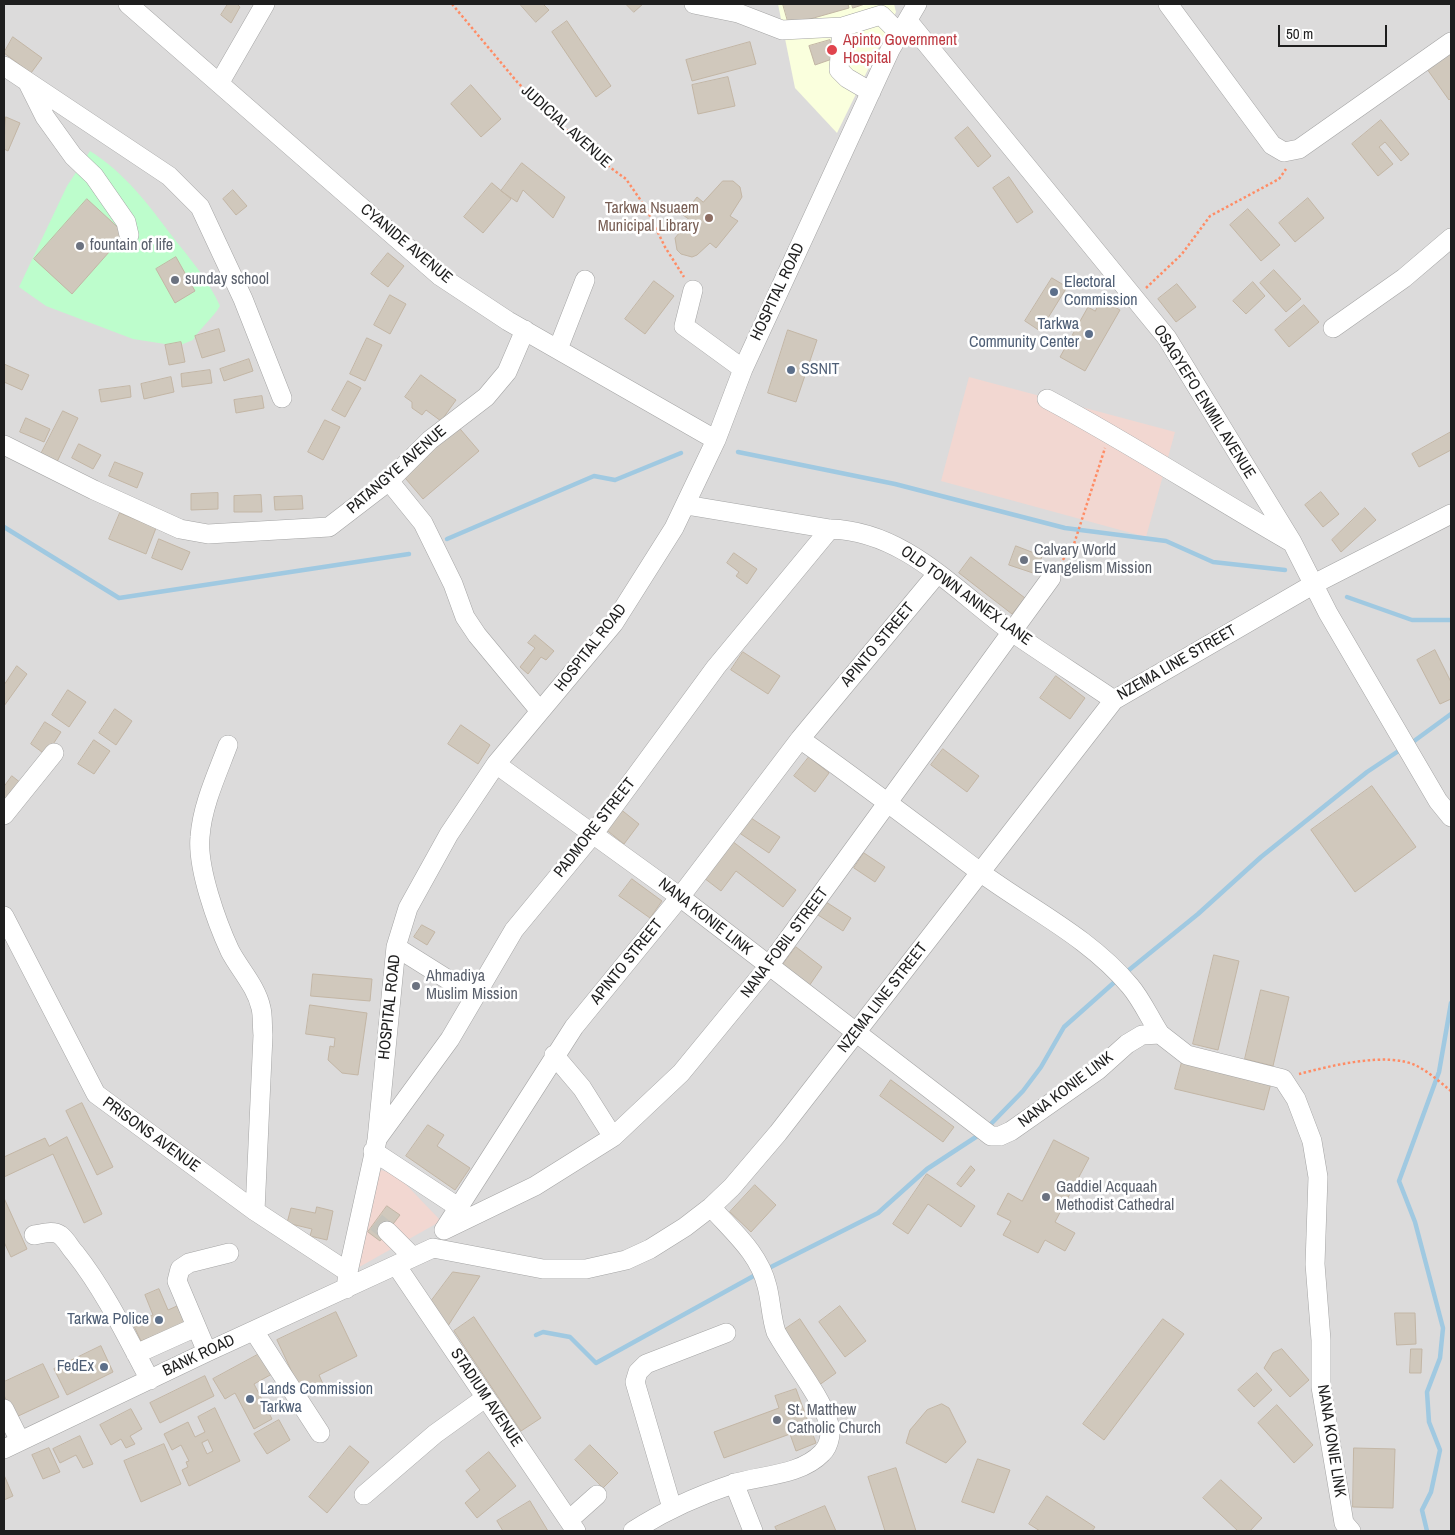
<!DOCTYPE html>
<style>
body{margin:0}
#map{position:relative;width:1455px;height:1535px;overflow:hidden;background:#f0eee3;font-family:"Archivo Narrow",sans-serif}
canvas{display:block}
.frame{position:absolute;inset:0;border:5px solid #1e1e1e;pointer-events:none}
.scale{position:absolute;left:1278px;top:25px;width:109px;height:22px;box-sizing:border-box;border:2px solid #1e1e1e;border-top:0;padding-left:6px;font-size:15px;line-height:18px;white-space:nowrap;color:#1e1e1e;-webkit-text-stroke:4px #fff;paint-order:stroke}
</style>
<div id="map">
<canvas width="1455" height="1535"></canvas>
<div class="frame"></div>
<div class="scale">50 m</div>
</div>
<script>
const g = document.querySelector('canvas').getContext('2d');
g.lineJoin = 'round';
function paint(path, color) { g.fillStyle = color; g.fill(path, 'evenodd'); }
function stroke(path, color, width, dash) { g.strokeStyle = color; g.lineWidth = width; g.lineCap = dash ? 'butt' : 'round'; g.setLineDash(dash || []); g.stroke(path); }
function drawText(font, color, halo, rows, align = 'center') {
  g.font = font + ' "Archivo Narrow",sans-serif'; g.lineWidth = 5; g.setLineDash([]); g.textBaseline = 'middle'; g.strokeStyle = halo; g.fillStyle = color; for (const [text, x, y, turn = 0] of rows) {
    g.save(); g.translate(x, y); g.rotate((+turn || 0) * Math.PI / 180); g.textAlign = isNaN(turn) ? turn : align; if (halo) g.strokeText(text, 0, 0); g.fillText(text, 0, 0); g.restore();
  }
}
paint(new Path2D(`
 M4,4H1451V1531H4Z`), '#dcdbdb');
paint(new Path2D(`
 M969,377L1175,432L1146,537L941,481Z
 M377,1169L396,1174L441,1221L354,1270Z`), '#f2d7d1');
paint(new Path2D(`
 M778,4H894L896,12L837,133L795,88Z`), '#faffdd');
paint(new Path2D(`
 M90,151C125,173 148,204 172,236C190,259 208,279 220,306C212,319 201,327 193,340L178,346L133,339L46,306L19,287L67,186Z`), '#bdfdcc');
stroke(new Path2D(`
 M738,452L895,484L1065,528L1166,541L1213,562L1285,570
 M4,527L119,598L409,554
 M447,539L594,476L615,480L681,453
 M1347,597L1412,620H1451
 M1410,744L1451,714
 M1124,974L1198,914L1261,857L1367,772L1403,748
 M987,1128L1023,1091L1041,1067L1064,1027L1118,979
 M765,1270L878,1213L927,1169L982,1133
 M536,1335L543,1332L570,1337L596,1363L759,1273
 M1427,1531L1422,1510L1431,1492L1440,1450L1429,1422L1427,1392L1440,1358L1443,1328L1415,1222L1399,1181L1439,1072L1451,1003`), '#a0c9e1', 4.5);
const building = new Path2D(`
 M228,4H237L240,7L231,23L221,15Z
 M520,4H543L549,10L536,22Z
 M626,4H643L634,12Z
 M783,4H848L849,8L789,25Z
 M852,4H865L853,8Z
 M567,21L611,86L596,97L552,32Z
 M13,37L42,58L31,73L4,53Z
 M830,40L835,58L815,65L809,46Z
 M750,42L756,64L692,81L686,60Z
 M1451,52V98L1449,100L1427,69Z
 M728,77L735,106L698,114L692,85Z
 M471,85L501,119L481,137L451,104Z
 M6,117L20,123L8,151L4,149Z
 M1381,120L1409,154L1401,161L1385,142L1379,147L1393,164L1378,176L1352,144Z
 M968,127L991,156L978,167L955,138Z
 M522,163L565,197L553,218L523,190L517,202L501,191Z
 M1009,177L1033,212L1017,223L993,188Z
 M723,181H733L740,187L742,197L730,216L738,221L716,248L710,243L697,255L692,257L681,254L677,250L675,238L690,220L683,215L697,197L703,202Z
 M492,183L511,199L483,233L464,217Z
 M233,190L247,206L236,215L223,199Z
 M1308,198L1324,218L1295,242L1279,223Z
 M87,199L125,234L72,294L34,259Z
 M1248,209L1280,245L1261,261L1230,225Z
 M388,253L404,266L388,287L371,274Z
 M176,257L195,291L175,303L156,269Z
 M1274,270L1301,299L1286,312L1260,283Z
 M1052,278L1067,287L1040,331L1025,321Z
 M654,281L674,296L645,334L625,319Z
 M1253,282L1265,296L1246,314L1233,301Z
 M1177,284L1196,307L1176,322L1158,299Z
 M390,295L406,304L390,334L374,325Z
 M1101,299L1120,310L1085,371L1060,357L1088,307L1095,311Z
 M1304,305L1319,322L1289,347L1275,330Z
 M219,329L225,351L202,358L195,336Z
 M788,330L817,340L796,402L768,393Z
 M367,338L382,345L365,381L350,374Z
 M181,342L185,362L169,365L165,345Z
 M249,359L253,371L224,381L220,369Z
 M4,364L29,375L22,390L4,382Z
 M210,370L212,383L182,387L181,374Z
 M421,375L456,400L441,421L426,410L422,415L412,408V402L405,397Z
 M171,377L174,392L144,399L141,384Z
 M348,381L361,388L345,417L332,410Z
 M130,386L131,397L101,402L99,390Z
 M262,396L264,408L236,413L234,400Z
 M63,411L78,418L56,464L40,456Z
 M26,418L50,429L44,442L20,432Z
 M325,420L340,427L323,460L308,452Z
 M455,423L479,451L423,499L400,472Z
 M1451,432V450L1419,467L1412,454Z
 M79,444L101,455L93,469L72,458Z
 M115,462L143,473L137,488L109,476Z
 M1321,492L1339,514L1323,527L1305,505Z
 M218,493V509L191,510V494Z
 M261,495L262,512H234V496Z
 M302,496L303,509L275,510L274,497Z
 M1365,508L1376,520L1341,552L1332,540Z
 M120,513L156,528L146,554L109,539Z
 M159,539L190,552L182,570L152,558Z
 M1016,546L1042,556L1036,574L1009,565Z
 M734,553L757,569L747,584L736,576L739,572L727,563Z
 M971,557L1025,598L1012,614L959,573Z
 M535,635L554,651L546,660L541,657L528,674L520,667L535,648L528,643Z
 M1435,650L1451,682V699L1440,704L1417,660Z
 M743,652L780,676L768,694L731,670Z
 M17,666L27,674L4,706V681L5,683Z
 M1056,676L1085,698L1070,719L1040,698Z
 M68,690L86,702L69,727L52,715Z
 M115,709L132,721L116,745L99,733Z
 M45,722L61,732L46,755L31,744Z
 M461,725L490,745L478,764L448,744Z
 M94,740L110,751L94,774L78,764Z
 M943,749L979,776L967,792L931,765Z
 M809,757L829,773L815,792L794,776Z
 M12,776L26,787L4,805V787Z
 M1372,786L1416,847L1355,892L1311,830Z
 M619,808L639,824L624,844L604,828Z
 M748,816L780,837L769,853L738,832Z
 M732,841L796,890L783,907L736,871L721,891L704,878Z
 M864,853L885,867L875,882L854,868Z
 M632,879L662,901L650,918L619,896Z
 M826,902L851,918L843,931L818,915Z
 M422,925L435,932L427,945L414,937Z
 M796,947L822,967L809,986L782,966Z
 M1214,955L1239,961L1218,1050L1193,1044Z
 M313,974L372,979L370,1001L311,996Z
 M1261,990L1289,997L1273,1066L1245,1059Z
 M310,1005L367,1013L358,1075L342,1073L328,1060L330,1046L334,1047L335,1038L306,1034Z
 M1182,1062L1271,1083L1264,1110L1175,1089Z
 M891,1080L954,1127L943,1142L880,1096Z
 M82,1103L113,1167L97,1175L66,1111Z
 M428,1125L444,1135L437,1146L470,1168L455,1190L406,1156Z
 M67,1137L102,1214L84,1223L53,1154L4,1177V1157L45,1138L49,1146Z
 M1054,1140L1089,1158L1055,1222L1075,1233L1065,1251L1045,1240L1038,1253L1003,1235L1011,1221L997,1214L1008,1193L1022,1201Z
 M971,1166L975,1170L961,1187L957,1184Z
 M927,1174L975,1206L961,1227L928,1204L908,1234L893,1224Z
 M755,1185L776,1205L751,1232L730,1212Z
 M4,1198L27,1249L11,1257L4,1242Z
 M387,1206L400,1215L380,1241L368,1232Z
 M317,1207L333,1211L327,1240L310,1236L312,1229L287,1223L291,1208L315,1213Z
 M453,1272L480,1276L446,1329L429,1304Z
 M159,1289L168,1310L177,1306L185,1323L141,1341L133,1324L153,1315L145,1295Z
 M840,1306L866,1341L845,1357L819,1322Z
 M336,1312L357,1356L319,1375L323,1384L309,1390L305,1382L298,1385L277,1340Z
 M1395,1313H1415L1416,1344L1397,1345Z
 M474,1317L541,1418L521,1431L454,1331Z
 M800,1319L836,1373L815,1388L778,1334Z
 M1163,1319L1184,1334L1104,1440L1083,1424Z
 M101,1346L113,1372L67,1395L54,1369Z
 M1282,1349L1309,1380L1290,1397L1264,1368L1273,1353Z
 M1411,1349H1422L1421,1373H1410Z
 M261,1353L272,1374L254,1384L272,1419L254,1429L235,1393L225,1399L213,1379Z
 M43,1364L59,1397L14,1418L4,1395V1382Z
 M1257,1373L1272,1390L1254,1407L1238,1390Z
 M205,1376L214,1396L160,1423L150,1403Z
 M796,1389L816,1443L796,1451L790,1434L724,1458L714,1432L779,1408L775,1396Z
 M942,1404L949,1408L966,1442L946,1463L906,1443L910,1430L927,1410Z
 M1277,1405L1313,1445L1294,1463L1258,1423Z
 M215,1408L240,1461L189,1486L182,1470L188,1467L186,1462L189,1461L181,1445L172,1450L164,1434L188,1422L195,1437L205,1432L198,1417ZM208,1440L213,1451L207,1454L202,1443Z
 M131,1409L142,1429L130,1436L135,1444L126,1448L121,1439L111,1445L100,1425Z
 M279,1420L290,1440L267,1454L254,1434Z
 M80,1436L93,1464L83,1468L76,1455L60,1463L53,1449Z
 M164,1444L181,1484L141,1502L124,1461Z
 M590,1445L618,1473L603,1488L575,1460Z
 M350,1446L369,1462L327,1513L309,1497Z
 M49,1448L60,1472L43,1479L32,1455Z
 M1354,1448L1395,1449L1393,1508L1353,1507Z
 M489,1452L516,1486L477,1518L465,1503L480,1490L466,1471Z
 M978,1459L1010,1470L994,1513L962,1502Z
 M896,1468L916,1531H885L868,1477Z
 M4,1475L13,1496L4,1500Z
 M1221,1480L1262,1518L1250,1531H1238L1203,1498Z
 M1047,1496L1095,1527L1092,1531H1040L1029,1524Z
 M530,1501L548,1531H503L497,1521Z
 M825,1506L836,1531H777L775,1527Z`);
paint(building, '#d0c8bc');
stroke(building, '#c3b6a5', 1);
stroke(new Path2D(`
 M376,1222L387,1231`), '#c6c4bc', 19, [19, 9]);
const minor = new Path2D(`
 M128,4L440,276L508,321L716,440
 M694,4L738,13L782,30L842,27L881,15L899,33
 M1168,4L1272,145L1284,152L1299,149L1451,42
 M908,21L1167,338L1292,542L1328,613L1438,801L1451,817
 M842,27L839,70L847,78L871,92
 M4,66L169,176L200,207L243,299L282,398
 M220,82L265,4
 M28,83L45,117L73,156L94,176L126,222L129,235
 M693,290L684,326L743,369
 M1333,328L1404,278L1451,238
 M558,349L585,280
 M1047,399C1130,443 1209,495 1291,542
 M4,445L94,490L180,529L208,534L329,527L389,481L430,440L486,397L507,372L525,330
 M389,481L423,523L453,584L465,617L477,635L540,711
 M686,505L830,529C905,531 955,591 1012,632C1045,655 1080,677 1114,700
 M800,739C861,782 920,827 980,872C1030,909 1089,937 1130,986C1142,1000 1150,1019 1160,1034
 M228,745C217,774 202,806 200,837C197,868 217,923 230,951C240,970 256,986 261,1008C263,1016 262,1026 263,1035L255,1211
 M496,764L680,897L991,1136H1000L1011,1131L1098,1070L1127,1044L1142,1035L1160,1034L1187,1055L1283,1079L1296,1099L1312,1141L1318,1177L1315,1264L1321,1340V1387L1344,1523L1351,1531
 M4,815L54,753
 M4,916L96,1094L255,1211L348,1272
 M396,947L474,996
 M554,1055L582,1088L613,1137
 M377,1139L450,1039L514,930L594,833L716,667L830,529
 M373,1151L458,1207
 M444,1230L535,1186L613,1137L681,1073L768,967L1051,578
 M444,1230L574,1027L680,897L800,739L937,574
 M387,1231L413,1257
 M34,1235C42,1234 53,1230 60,1235C66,1239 70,1248 75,1253C105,1291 127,1337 150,1380
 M396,1265L576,1531
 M346,1289L348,1272L377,1140L396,947L408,908L449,834L496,764L614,623L674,528L716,440L743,369L890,50L917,4
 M254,1331L320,1433
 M207,1352L177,1281L180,1269L189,1263L229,1253
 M136,1354L196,1327
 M4,1409L20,1441
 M4,1449L207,1352L433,1248L543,1269H586L626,1260L650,1249L685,1227L711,1207L732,1187L778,1133L1114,700L1314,584L1451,514
 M734,1483L753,1531
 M364,1495L435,1434L485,1398
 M672,1508L635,1382L638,1372L646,1364L726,1333
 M569,1520L597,1495
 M633,1531C664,1511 697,1496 733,1484C760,1475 800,1476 822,1453C830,1445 832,1431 828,1421C820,1395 790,1358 776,1332C771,1317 771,1301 767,1286C759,1253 733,1232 711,1207`);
stroke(minor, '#a5a5a5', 20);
stroke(new Path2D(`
 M452,4L518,83L589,152L626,179L646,208L665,247L684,277
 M1146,288L1182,254L1210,216L1279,179L1286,169
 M1060,564L1074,544L1105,448
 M1299,1074C1330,1066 1388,1051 1417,1066C1429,1072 1441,1083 1451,1091`), '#ff8c65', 2.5, [2.5, 2.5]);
stroke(minor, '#fff', 19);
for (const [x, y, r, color] of [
 [832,50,6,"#e0444e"],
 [709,218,5,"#8d6e63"],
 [80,246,5,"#6b7280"],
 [175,280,5,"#6b7280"],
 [1054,292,5,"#5c6f8a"],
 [1089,334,5,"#5c6f8a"],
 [791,370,5,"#5c6f8a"],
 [1024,560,5,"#6b7280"],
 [416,986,5,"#6b7280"],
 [1046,1197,5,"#6b7280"],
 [159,1320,5,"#5c6f8a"],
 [104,1367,5,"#5c6f8a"],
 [250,1399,5,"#5c6f8a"],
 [777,1420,5,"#6b7280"]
]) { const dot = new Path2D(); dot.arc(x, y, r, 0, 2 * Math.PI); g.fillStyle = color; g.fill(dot); stroke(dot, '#fff', 2); }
drawText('16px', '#be3a42', '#fff', [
 ["Apinto Government",843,41],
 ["Hospital",843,59]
], 'left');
drawText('16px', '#1e1e1e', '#fff', [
 ["JUDICIAL AVENUE",566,127,42],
 ["CYANIDE AVENUE",406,244,40],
 ["HOSPITAL ROAD",778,292,-65],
 ["OSAGYEFO ENIMIL AVENUE",1204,402,58],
 ["PATANGYE AVENUE",397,470,-41],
 ["OLD TOWN ANNEX LANE",966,596,36],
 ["APINTO STREET",878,645,-50],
 ["HOSPITAL ROAD",591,648,-52],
 ["NZEMA LINE STREET",1177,663,-30],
 ["PADMORE STREET",595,828,-52],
 ["NANA KONIE LINK",705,917,38],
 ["NANA FOBIL STREET",785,943,-53],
 ["APINTO STREET",627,962,-51],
 ["NZEMA LINE STREET",883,998,-52],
 ["HOSPITAL ROAD",390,1007,-84],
 ["NANA KONIE LINK",1066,1090,-37],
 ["PRISONS AVENUE",151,1135,36],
 ["BANK ROAD",199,1356,-25],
 ["STADIUM AVENUE",486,1398,56],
 ["NANA KONIE LINK",1331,1441,81]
]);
drawText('16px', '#785e54', '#fff', [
 ["Tarkwa Nsuaem",699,209],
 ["Municipal Library",699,227]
], 'right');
drawText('16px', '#5b616d', '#fff', [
 ["fountain of life",90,246],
 ["sunday school",185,280],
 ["Calvary World",1034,551],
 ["Evangelism Mission",1034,569],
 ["Ahmadiya",426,977],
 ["Muslim Mission",426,995],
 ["Gaddiel Acquaah",1056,1188],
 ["Methodist Cathedral",1056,1206],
 ["St. Matthew",787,1411],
 ["Catholic Church",787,1429]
], 'left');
drawText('16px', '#4e5e75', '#fff', [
 ["Electoral",1064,283],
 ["Commission",1064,301],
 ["Tarkwa",1079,325,"right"],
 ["Community Center",1079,343,"right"],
 ["SSNIT",801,370],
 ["Tarkwa Police",149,1320,"right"],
 ["FedEx",94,1367,"right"],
 ["Lands Commission",260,1390],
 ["Tarkwa",260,1408]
], 'left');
</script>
